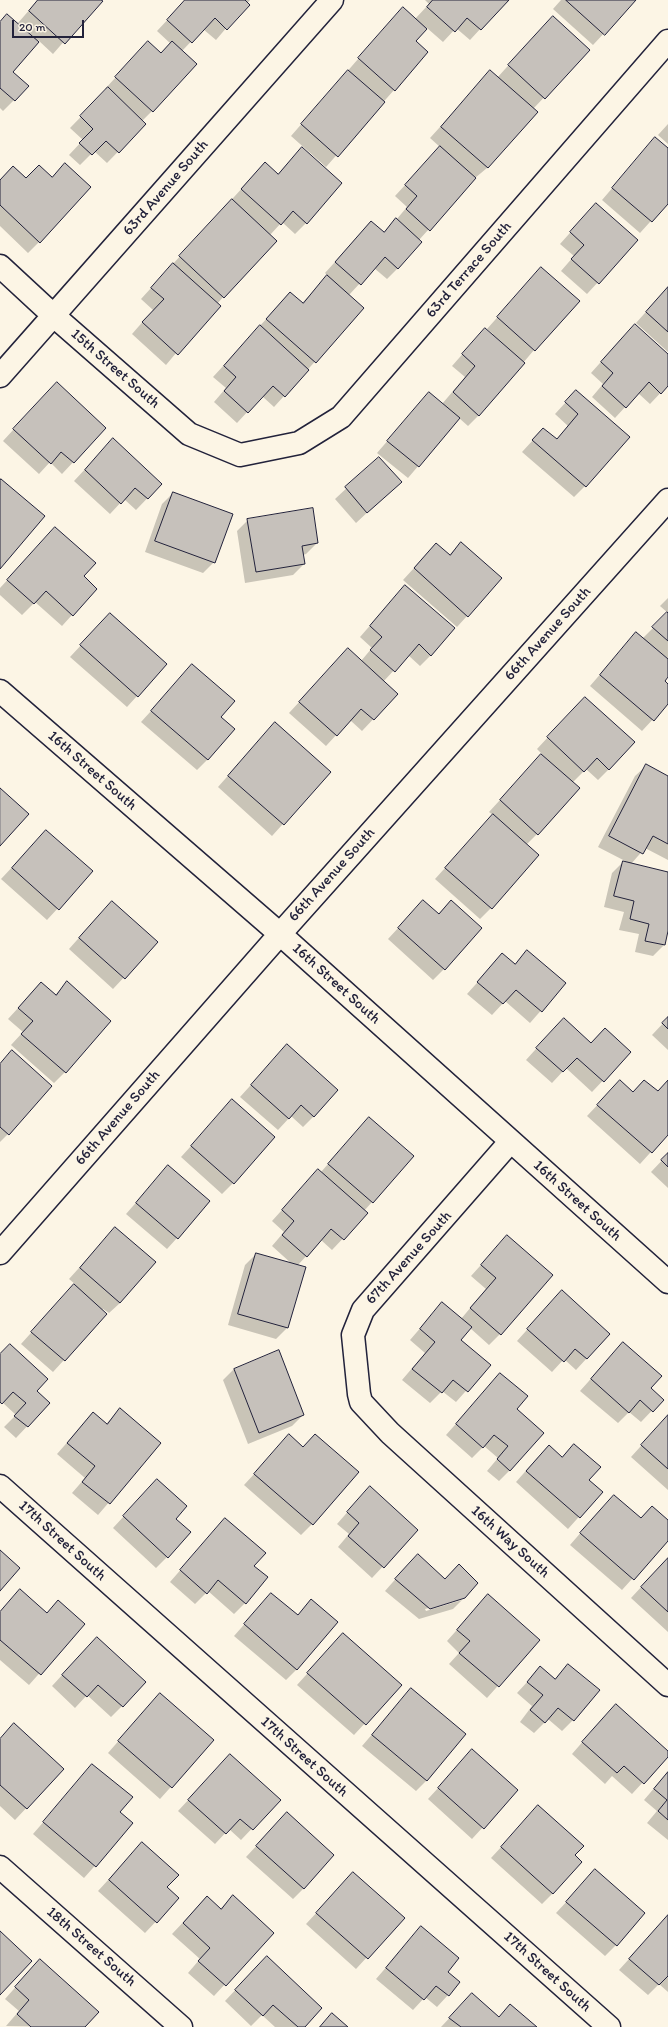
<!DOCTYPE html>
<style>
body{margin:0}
#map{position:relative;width:668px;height:2027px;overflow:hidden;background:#fcf5e5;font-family:Itim,sans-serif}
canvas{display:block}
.scale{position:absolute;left:12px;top:20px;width:72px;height:18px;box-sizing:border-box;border:2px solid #22223b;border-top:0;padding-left:5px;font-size:12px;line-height:14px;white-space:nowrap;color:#22223b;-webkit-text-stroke:3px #fcf5e5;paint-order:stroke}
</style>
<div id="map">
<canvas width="668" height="2027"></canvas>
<div class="scale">20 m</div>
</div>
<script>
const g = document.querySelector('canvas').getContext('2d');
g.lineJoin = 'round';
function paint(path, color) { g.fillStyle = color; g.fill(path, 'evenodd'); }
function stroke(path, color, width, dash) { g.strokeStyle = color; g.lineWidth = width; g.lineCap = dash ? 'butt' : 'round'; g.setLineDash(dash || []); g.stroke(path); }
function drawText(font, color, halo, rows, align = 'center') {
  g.font = font + ' Itim,sans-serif'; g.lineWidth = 3; g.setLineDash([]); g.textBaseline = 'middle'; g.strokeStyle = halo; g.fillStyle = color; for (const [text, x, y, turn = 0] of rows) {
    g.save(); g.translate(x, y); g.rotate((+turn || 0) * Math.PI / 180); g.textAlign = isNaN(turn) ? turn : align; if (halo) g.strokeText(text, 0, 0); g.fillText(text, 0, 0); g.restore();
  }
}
paint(new Path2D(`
 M38,0H100L53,54L38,40L11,72L14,100L3,111L0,108V22L28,34L29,32L18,23Z
 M186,0H250L216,40L203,29L182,51L152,111L142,121L145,124L107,163L94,151L80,165L69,155L83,140L70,128L107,90L105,89L137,54H160L171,44L157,31Z
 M425,0H507L470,40L456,28L443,42L427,28L415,42L394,90L326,167L291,136L392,20L415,19L429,4Z
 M561,0H635L593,45L553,9Z
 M542,28L589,50L533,109L536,112L487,168L475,178L419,240L398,268L387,279L374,268L349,295L363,308L284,396L274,407L262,396L237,423L214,402L226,388L213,377L280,304L302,303L328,276L325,273L371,222L383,233L396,220L407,207L395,196L440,147L430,138L490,72L497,78Z
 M668,124V144L658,135Z
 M645,150H668V202L640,233L602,200Z
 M265,163L306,223L295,234L282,222L270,235L223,297L166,365L132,334L153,310L141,299Z
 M52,178L39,242L28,253L0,226V181Z
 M586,215L637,240L587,294L561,271L574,256L560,244Z
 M541,268L534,350L479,415L468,426L459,418L408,478L377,453L429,393L442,404L465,377L452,366L474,341L492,336L493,334L487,329Z
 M668,287V352L636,323Z
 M624,336L668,355V385L650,404L638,393L615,418L592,397L603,384L591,373Z
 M576,391L585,486L574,497L522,452L533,440H556L568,426L555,414Z
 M46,394L105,428L62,474L50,462L39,474L3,441Z
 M102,451L161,484L136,510L124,499L110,514L74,481Z
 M379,458L400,482L356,523L335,499Z
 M173,493L214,562L203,573L145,552L162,504Z
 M248,520L317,543L306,554L303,555L304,564L293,575L245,583L237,531Z
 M45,539L82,577L72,615L62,626L35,602L22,615L0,595V588Z
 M461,543L467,616L457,627L403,580L436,544L449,555Z
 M395,597L431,655L420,666L408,655L383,682L397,694L362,731L350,720L326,746L289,713L337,661H361L372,648L360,637Z
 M668,598V675L663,681L668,685V703L642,731L590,686L636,633L642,639L668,613L660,606Z
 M110,614L137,696L127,707L70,657Z
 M192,666L220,717L208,759L197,770L141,722Z
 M574,709L609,769L598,780L586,769L572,783L537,834L526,845L491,908L480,919L435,879L493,815L489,812L542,754L537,749Z
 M264,735L330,772L272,836L218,787Z
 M646,766L668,777V860L645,848L631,864L668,873V927L664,945L653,956L635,952L639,934L619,930L624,912L604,907L612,873L623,862L629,863L598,847L635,776Z
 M46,831L92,871L47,920L1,879Z
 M423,901L438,914L451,901L444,969L433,980L388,939Z
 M101,913L157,942L113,989L69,949Z
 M527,951L565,983L530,1023L505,1001L492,1015L467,994L502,955L514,965Z
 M41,983L55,995L67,983L65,1072L54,1083L11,1045L23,1032L8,1019Z
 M668,1018V1050L652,1035Z
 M605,1029L630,1052L592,1092L566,1068L552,1083L526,1060L553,1030L590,1044Z
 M287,1045L314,1116L303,1127L291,1116L278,1130L240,1097Z
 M12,1052L8,1134L0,1142V1064Z
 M620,1081L632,1093L657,1092L668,1081V1133L640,1164L587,1116Z
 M222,1112L233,1183L222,1194L181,1157Z
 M359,1129L372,1202L364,1211L367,1213L332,1250L321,1240L297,1266L287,1328L276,1339L228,1325L245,1265L256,1254L292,1264L272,1246L284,1232L272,1221L318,1170L321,1172Z
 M668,1154V1188L651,1172Z
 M168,1166L177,1238L167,1249L126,1214Z
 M115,1228L120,1303L109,1313L103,1309L102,1310L106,1314L53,1372L21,1344L75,1284L69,1279Z
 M507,1236L500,1334L489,1345L470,1328L459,1340L489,1365L456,1402L442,1391L430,1403L402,1380L425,1353L410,1340L442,1303L461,1319L486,1289L471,1276Z
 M551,1303L609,1334L576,1370L564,1359L552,1372L517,1341Z
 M278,1352L303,1415L292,1426L248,1444L223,1380L234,1369Z
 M613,1354L662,1400L641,1422L629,1412L618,1423L580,1391Z
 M0,1355L49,1403L16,1438L4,1427L16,1415L2,1402L0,1404Z
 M500,1374L515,1409L510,1470L499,1481L487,1471L498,1458L484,1446L472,1458L446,1435Z
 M120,1409L160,1443L98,1515L72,1493L85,1478L57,1454L93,1413L106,1424Z
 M668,1416V1490L631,1457Z
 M289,1436L312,1524L301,1535L244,1485Z
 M538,1457L601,1492L568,1529L516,1482Z
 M147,1491L174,1519L167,1557L156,1568L113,1528Z
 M359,1499L417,1530L372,1578L338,1547L349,1534L337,1524Z
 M603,1507L640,1519L668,1521V1539L622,1590L570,1545Z
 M225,1519L253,1566L245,1603L234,1614L208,1591L195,1604L170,1582Z
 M668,1558V1632L631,1598Z
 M407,1566L465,1597L425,1609L426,1611L462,1600L453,1609L419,1619L385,1591Z
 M20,1591L46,1614L58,1602L83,1624L29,1685L0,1660V1612Z
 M271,1594L297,1616L311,1601L297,1669L286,1680L234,1636Z
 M488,1595L539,1640L487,1698L449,1664L459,1653L447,1641Z
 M343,1634L400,1685L354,1735L297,1685Z
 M86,1649L122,1706L111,1717L87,1695L75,1708L52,1686Z
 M568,1665L573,1720L562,1731L548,1719L534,1733L520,1722L532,1706L517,1693L540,1668L554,1680Z
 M411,1689L427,1780L416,1791L362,1746Z
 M150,1705L213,1740L160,1799L108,1753Z
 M605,1716L668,1752V1755L632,1794L612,1776L605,1784L572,1754Z
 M0,1740L63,1769L15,1820L0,1806Z
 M472,1751L516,1791L472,1839L428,1799Z
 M230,1755L279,1800L241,1840L229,1829L215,1844L178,1811Z
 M93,1765L119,1812L132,1824L84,1878L33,1834Z
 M668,1772V1840L647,1823L657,1811L644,1800Z
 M287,1813L304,1888L293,1899L246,1857Z
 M528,1818L574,1855L553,1893L542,1904L491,1858Z
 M132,1854L178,1898L145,1933L98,1891Z
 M595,1871L616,1945L605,1956L556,1913Z
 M343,1884L403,1918L356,1969L306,1924Z
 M207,1897L220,1909L233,1897L272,1933L214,1996L188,1973L200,1959L172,1934Z
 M668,1916V1992L659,1984L648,1995L619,1970Z
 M421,1927L446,1972L459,1983L437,2007L425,1997L413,2010L376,1979Z
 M256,1968L304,2027H275L262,2015L251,2026L225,2001Z
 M29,1972L84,2027L6,2026L19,2011L5,1999Z
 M472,1994L499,2017L535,2027H441Z`), '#0003');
const building = new Path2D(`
 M38,0H101L103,1L65,44L29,11Z
 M185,0H245L250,5L227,30L215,18L192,43L167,20Z
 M433,0H509L481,30L467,18L455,32L427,7Z
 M566,0H636L605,35Z
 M403,7L427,29L416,41L428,52L395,91L358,58Z
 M7,14L39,42L13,72L29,86L15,101L0,88V22Z
 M553,16L590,50L545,99L508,65Z
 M148,41L161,53L172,41L197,64L153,112L115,77Z
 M348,70L385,102L338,157L301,124Z
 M490,70L538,112L488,168L441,127Z
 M108,87L146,124L119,153L106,141L92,155L79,143L93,129L80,116Z
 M655,137L668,148V204L652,222L612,188Z
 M440,146L476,178L430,231L406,209L417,196L405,185Z
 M302,147L342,183L307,224L293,211L281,225L241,189L265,162L278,174Z
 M65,163L91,187L40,243L0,205V180L13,166L26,178L39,165L52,177Z
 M232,199L277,241L224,298L179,256Z
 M596,203L638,240L599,284L571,259L584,245L570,232Z
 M396,218L422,242L398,269L385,257L361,285L335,262L371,221L384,232Z
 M173,263L221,306L178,355L142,322L164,299L151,288Z
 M541,267L580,301L535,351L497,317Z
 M327,275L364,308L316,363L266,319L290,292L303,303Z
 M668,287V332L646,312Z
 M635,324L668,354V386L661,394L649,382L626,408L602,386L613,373L601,362Z
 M260,325L309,370L285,397L273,386L248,413L224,391L236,377L224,366Z
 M485,328L525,363L479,416L453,392L475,366L462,354Z
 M57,382L106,428L74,463L61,452L51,464L13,429Z
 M576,390L630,437L586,487L532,440L543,428L557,439L578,414L565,402Z
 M429,392L460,418L419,467L387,441Z
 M113,438L162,484L148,499L135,488L121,504L85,470Z
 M379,457L402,482L367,513L345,487Z
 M1,479L45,516L0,569V481Z
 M173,492L233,514L215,563L155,541Z
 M313,508L318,543L302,546L305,564L256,572L247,519Z
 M55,527L96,563L84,576L97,589L73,616L46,591L34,604L7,580Z
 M461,542L502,578L468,617L414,568L436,543L450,555Z
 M405,585L455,628L431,656L419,644L395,672L370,650L382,637L370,626Z
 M667,612L668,613V641L652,627Z
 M110,613L167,664L138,697L80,645Z
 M636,632L668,659V677L665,681L668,684V704L654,721L600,675Z
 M348,648L398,694L374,720L361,709L337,736L299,702Z
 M192,664L235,701L221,717L235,729L208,760L151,711Z
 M585,697L635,742L609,770L597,758L584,772L547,737Z
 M275,722L331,772L284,825L228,776Z
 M541,754L580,788L538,835L500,800Z
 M646,764L668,776V844L653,836L643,854L609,836Z
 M0,788L29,814L0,846Z
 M493,814L539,855L492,909L445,868Z
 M46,830L93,871L59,910L12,868Z
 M623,861L668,872V931L665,945L645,941L649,924L630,919L634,901L614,896Z
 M423,900L439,914L451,900L482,928L445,970L398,928Z
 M112,901L158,942L125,979L79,938Z
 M527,950L566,983L542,1012L516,990L503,1004L477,982L502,953L515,964Z
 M67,981L111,1021L66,1073L21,1034L33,1021L18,1008L41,982L56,995Z
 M668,1017V1029L662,1023Z
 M564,1018L591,1043L605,1028L631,1052L604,1082L577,1058L563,1072L536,1048Z
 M287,1044L338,1090L314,1117L301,1105L289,1119L251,1085Z
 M12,1050L52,1086L9,1135L0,1127V1064Z
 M620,1080L633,1092L644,1080L658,1091L668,1080V1135L652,1153L597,1105Z
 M232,1099L275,1137L234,1184L191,1146Z
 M369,1117L414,1156L373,1203L328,1164Z
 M668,1153V1167L661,1160Z
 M168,1165L210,1201L178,1239L136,1203Z
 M318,1169L368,1213L344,1240L331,1229L307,1257L282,1235L294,1221L282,1210Z
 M115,1227L156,1262L120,1303L80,1268Z
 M507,1235L553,1275L501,1335L470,1308L496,1278L481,1265Z
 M256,1253L306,1267L288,1328L238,1314Z
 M74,1284L107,1314L65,1361L31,1332Z
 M562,1290L610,1334L587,1359L575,1349L564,1362L527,1329Z
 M442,1302L472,1327L461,1340L491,1365L468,1392L453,1380L442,1393L412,1369L435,1342L420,1329Z
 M623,1342L662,1376L651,1388L664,1400L653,1412L640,1400L629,1413L591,1379Z
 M10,1344L48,1379L37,1391L50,1403L28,1427L14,1416L26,1403L13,1392L2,1404L0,1402V1354Z
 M279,1350L304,1415L259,1433L234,1369Z
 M500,1373L528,1396L517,1409L544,1433L510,1471L497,1459L508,1446L494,1435L483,1448L456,1424Z
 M120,1408L161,1443L110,1504L82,1482L95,1466L67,1443L93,1412L107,1424Z
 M668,1415V1469L641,1445Z
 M289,1434L303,1447L315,1434L359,1472L313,1525L254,1474Z
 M574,1444L601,1467L589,1480L603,1492L580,1518L526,1471L549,1445L562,1457Z
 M157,1479L187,1506L176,1519L191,1532L168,1558L123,1516Z
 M370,1486L418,1530L384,1568L348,1536L359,1523L347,1512Z
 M614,1495L641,1518L652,1506L668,1520V1541L634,1580L580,1533Z
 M225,1518L266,1553L254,1566L268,1577L246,1604L218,1580L207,1594L180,1570Z
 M0,1550L20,1568L0,1591Z
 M418,1554L445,1579L459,1564L478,1583L465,1598L430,1609L395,1579Z
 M668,1558V1612L641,1587Z
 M20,1589L47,1613L58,1600L85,1624L41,1675L0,1640V1612Z
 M271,1593L298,1615L311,1599L338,1622L297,1670L244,1624Z
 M488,1594L540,1640L499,1687L459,1653L470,1641L457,1630Z
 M343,1633L402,1685L366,1725L307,1673Z
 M97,1637L146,1682L123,1707L98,1685L87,1697L62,1675Z
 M568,1664L600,1690L574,1721L558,1708L545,1723L530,1710L543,1695L527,1682L540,1666L555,1679Z
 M411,1688L466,1734L427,1781L372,1735Z
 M160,1693L214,1740L172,1788L118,1741Z
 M616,1704L668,1751V1757L644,1784L624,1766L617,1773L582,1742Z
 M14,1723L64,1769L27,1809L0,1785V1739Z
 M472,1749L518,1790L484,1829L438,1788Z
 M230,1754L281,1800L253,1830L240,1819L226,1834L188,1800Z
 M92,1764L133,1797L120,1812L133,1823L96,1867L43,1822Z
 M668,1772V1820L658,1811L667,1800L654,1789Z
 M538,1805L584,1846L575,1855L582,1862L553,1894L501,1847Z
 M287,1812L334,1855L304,1889L256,1846Z
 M142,1842L179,1875L167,1887L179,1898L157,1923L109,1880Z
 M595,1869L645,1913L617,1946L566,1902Z
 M353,1872L405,1918L368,1959L316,1913Z
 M233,1895L274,1933L226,1986L198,1961L210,1948L183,1923L207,1896L221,1909Z
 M668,1915V1976L659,1985L629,1959Z
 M421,1926L459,1958L448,1972L460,1982L449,1996L436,1986L424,2000L386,1968Z
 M0,1931L32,1961L0,1995Z
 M267,1956L322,2008L305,2027H298L273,2005L263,2016L235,1990Z
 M40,1959L99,2012L85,2027H31L17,2014L29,2000L15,1987Z
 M472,1993L499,2017L510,2004L537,2027H461L449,2018Z
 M332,2013L348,2027H320Z`);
paint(building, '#c6c1bb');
stroke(building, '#22223b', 1);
const minor = new Path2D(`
 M0,266L54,316L189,434L240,455L299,443L341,417L668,41
 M0,376L332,0
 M0,691L280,934L668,1282
 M510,1142L363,1310L353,1335L359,1394L361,1402L390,1433L668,1685
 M0,1253L280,934L668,500
 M0,1486L609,2027
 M0,1867L181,2027`);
stroke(minor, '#22223b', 25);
stroke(minor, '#fcf5e5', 22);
drawText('15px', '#22223b', '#fcf5e5', [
 ["63rd Avenue South",166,188,-49],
 ["63rd Terrace South",469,270,-49],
 ["15th Street South",115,369,41],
 ["66th Avenue South",548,634,-48],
 ["16th Street South",92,771,41],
 ["66th Avenue South",332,875,-48],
 ["16th Street South",336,984,42],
 ["66th Avenue South",118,1118,-49],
 ["16th Street South",577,1201,42],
 ["67th Avenue South",409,1258,-48],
 ["17th Street South",62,1541,42],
 ["16th Way South",510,1542,42],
 ["17th Street South",304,1757,42],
 ["18th Street South",91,1947,41],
 ["17th Street South",547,1972,42]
]);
</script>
